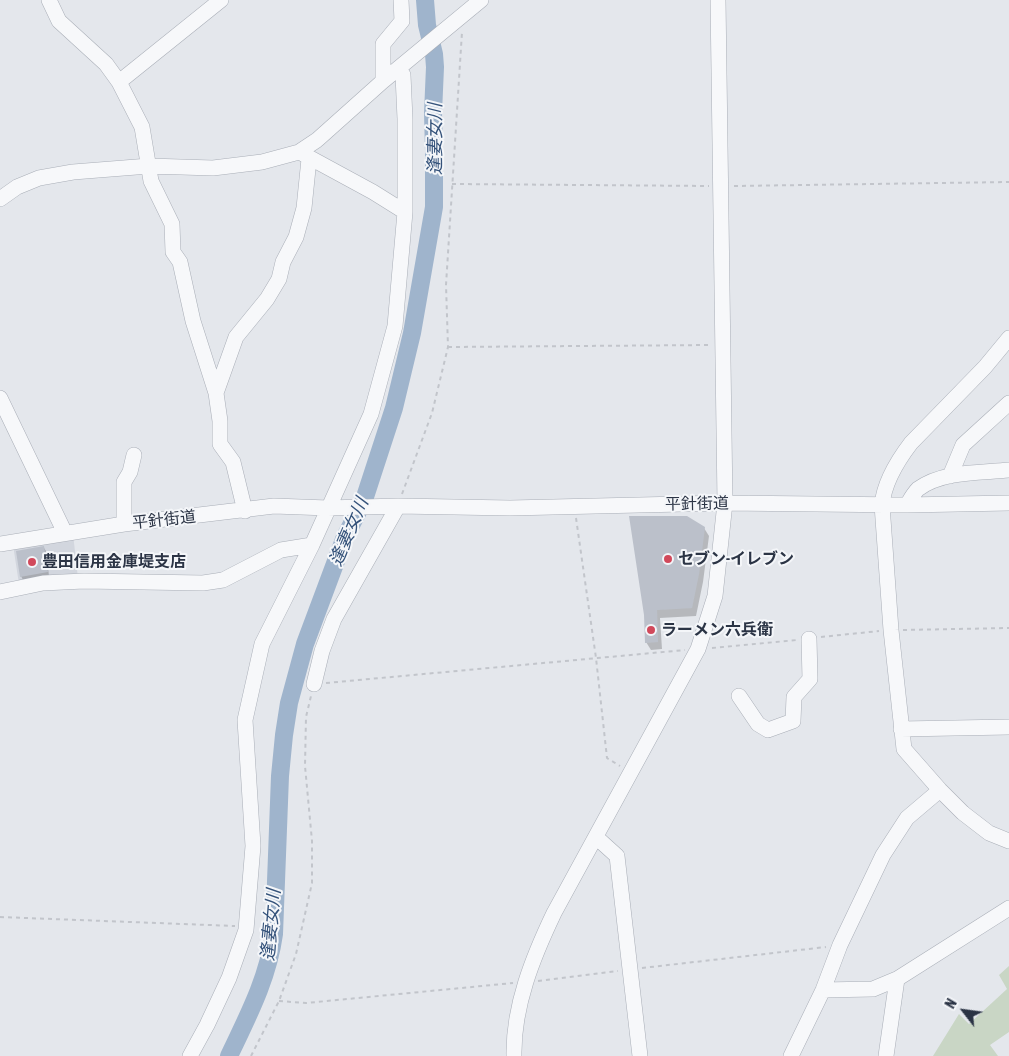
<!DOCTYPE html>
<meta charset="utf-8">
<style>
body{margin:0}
#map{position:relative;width:1009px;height:1056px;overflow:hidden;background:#e4e7ec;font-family:"Asap Condensed",sans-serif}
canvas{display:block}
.north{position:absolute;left:939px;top:986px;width:50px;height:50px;-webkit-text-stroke:4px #f4f6f9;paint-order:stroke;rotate:300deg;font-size:14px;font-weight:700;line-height:20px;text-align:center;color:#2b3445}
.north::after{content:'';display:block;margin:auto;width:18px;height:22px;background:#2b3445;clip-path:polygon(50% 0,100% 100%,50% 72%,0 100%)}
</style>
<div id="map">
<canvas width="1009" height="1056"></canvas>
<div class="north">N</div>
</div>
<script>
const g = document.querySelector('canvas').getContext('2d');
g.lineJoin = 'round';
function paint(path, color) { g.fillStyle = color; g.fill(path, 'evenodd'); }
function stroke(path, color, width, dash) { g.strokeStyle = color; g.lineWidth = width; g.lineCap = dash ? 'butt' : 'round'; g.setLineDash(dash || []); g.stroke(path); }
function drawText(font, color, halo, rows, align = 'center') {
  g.font = font + ' "Asap Condensed","Noto Sans JP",sans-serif'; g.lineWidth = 4; g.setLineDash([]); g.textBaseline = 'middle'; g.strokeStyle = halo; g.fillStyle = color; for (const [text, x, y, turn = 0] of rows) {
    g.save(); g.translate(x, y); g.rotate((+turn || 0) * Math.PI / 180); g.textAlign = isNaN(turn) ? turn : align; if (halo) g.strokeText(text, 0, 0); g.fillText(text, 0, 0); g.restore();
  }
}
paint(new Path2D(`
 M73,534L78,578L19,584L13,545Z`), '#d2d6de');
paint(new Path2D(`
 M1009,966V1032L990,1045L998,1056H933L959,1014L969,1024L1007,989L999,975Z`), '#c9d6c5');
paint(new Path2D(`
 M704,528L709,536L703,582L696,616L660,618L662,649L651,650L646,642L645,615Z
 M44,548L46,551L49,576L23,580L21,576Z`), '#0003');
stroke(new Path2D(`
 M229,1056C248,1016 268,978 274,934L280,776L284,735L289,703L305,644L345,537L364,500L394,408L412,333L434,207V151L433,113L435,67L434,54L427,25L425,0`), '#9fb4cc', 18);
paint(new Path2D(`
 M629,516H687L705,527L699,574L692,608L657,610L658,642L645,643L644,615Z
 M44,546L48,572L20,577L16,551Z`), '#bbc0ca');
const minor = new Path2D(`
 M49,0L59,21L106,64L119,82L142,127L151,181L172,224L173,252L180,262L193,321L216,393L220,421V444L233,462L245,511
 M383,81V44L402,21L401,0
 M119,82L221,0
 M303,154L373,192L405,212
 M0,199L17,187L39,178L73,172L149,166L213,168L262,162L299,152L317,140L383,81L481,0
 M1009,338L985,367L911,443C898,460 884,483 882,505L891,630L904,749L940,790L963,813L989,833L1009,841
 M216,393L236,337L267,299L279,279L283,262L296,237L304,208L309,159
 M0,398L65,533
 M950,476L963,445L1009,403
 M907,505C910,500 913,494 918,489C942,471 980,473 1009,470
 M124,524V482L130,472L134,455
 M0,544L124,524L274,506L328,508L398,506L510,508L725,503L907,505L1009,503
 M0,592L43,583L84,581L203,583L223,580L281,550L312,545
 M314,684L322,651L334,619L398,506
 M739,696L758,724L768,730L793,721L794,697L810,679L809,639
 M901,729L1009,727
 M596,837L617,856L640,1056
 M823,990L873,989L897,979L1009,908
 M190,1056L207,1025L229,978L246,930L253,846L245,720L262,644L312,545L371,414L395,326L405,212V119L403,75L399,69
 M514,1056C513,1006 533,957 554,913L698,649L715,596L725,503L718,0
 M791,1056L823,990L840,945L883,855L907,818L940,790
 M886,1056L897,979`);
stroke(minor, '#a9aeb7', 16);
stroke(new Path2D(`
 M452,184L709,186
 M734,186L1009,182
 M448,347L711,345
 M402,494L432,413L448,347L446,285L462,32
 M576,518L596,658L607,758L620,766
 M903,630L1009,628
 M821,637L879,631
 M712,648L797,640
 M326,683L685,650
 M0,917L235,926
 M642,968L826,947
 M538,981L618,971
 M279,1001L306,1003L513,983
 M251,1056L279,1001L296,954L312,883V841L305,766L306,717L311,696`), '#c2c5cb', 2, [4, 4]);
stroke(minor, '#f7f8fa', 15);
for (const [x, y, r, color] of [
 [668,559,5,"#d1495b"],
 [32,562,5,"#d1495b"],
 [651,630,5,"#d1495b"]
]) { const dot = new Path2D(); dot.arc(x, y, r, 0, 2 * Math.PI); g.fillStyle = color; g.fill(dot); stroke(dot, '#f4f6f9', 2); }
drawText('16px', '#2b3445', '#f4f6f9', [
 ["平針街道",697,504,-1],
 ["平針街道",164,520,-6]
]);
drawText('bold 16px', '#2b3445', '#f4f6f9', [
 ["セブン-イレブン",678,559],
 ["豊田信用金庫堤支店",42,562],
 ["ラーメン六兵衛",661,630]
], 'left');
drawText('italic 18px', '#34527a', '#f4f6f9', [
 ["逢妻女川",435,139,-90],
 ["逢妻女川",349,532,-67],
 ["逢妻女川",271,925,-85]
]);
</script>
